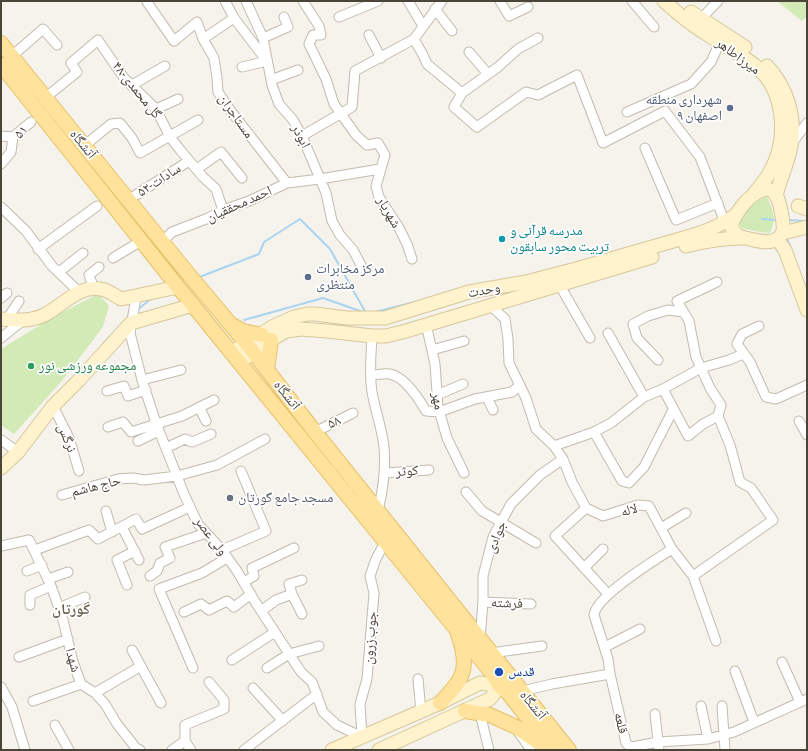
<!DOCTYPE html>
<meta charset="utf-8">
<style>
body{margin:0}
#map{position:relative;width:808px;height:751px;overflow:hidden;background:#f6f3ec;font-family:"Asap Condensed",sans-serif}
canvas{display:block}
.frame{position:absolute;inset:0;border:2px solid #4b4439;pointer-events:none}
</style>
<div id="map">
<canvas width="808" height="751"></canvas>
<div class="frame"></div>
</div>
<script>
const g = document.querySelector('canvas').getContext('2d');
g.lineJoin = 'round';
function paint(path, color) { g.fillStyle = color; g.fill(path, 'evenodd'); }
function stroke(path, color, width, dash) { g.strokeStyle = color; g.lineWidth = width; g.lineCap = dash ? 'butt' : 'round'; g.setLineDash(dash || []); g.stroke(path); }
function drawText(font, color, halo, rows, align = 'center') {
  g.font = font + ' "Asap Condensed","Noto Naskh Arabic",sans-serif'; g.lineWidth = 3.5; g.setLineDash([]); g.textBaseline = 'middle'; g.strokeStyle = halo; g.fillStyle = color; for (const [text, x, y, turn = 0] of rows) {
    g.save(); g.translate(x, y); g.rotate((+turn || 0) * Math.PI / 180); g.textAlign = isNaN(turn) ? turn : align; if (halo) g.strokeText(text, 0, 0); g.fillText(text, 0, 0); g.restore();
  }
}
paint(new Path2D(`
 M777,1H807V17L802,21Z
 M765,194C772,207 778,219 770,233L760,232L741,228L740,223C747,211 754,201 765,194Z
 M98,294L109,306L103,327L61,382L14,434L1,425V349L55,316Z`), '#d2eab5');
stroke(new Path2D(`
 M762,219L777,220
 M788,220L804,221
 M787,239L790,246
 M197,278L259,254L264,242L300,219L330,249L366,313
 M137,310L152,298
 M375,312L415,302
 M244,320L323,298L363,312
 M103,344L130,315`), '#a9d4f2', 2);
const street = new Path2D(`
 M225,1L234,18L266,60
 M246,1L263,38L272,85L279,104L293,120L302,136L326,193L332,221L340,235L353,250L363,269
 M303,1L319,26L321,35H313L309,44L326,79L334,104L356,135L367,145L378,143L385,155L376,186L379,197L399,228L407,244L412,259
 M408,1L423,26
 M500,1L509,16L528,7
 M632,1L654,27
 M147,2L174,41L197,22L203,39L214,58L217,78L218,92L230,110L287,183
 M435,9L452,31
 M339,17L378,1
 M700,20L718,1
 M369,35L381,58
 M263,38L288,27L284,17
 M203,39L234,18
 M414,39L423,55L427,64L462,93L454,107L477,127L526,92L538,95L577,75L603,143L665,111L700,157L725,223
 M469,52L488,74
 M12,56L43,29L57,45
 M242,67L267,61
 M271,80L298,70
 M132,85L165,66
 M462,93L498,67L518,49L538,38
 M45,98L77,72L71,63L98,40L124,78L156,109L170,137L181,151L203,177L216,189L223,210
 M156,109L178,99
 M627,112L691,84L711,62L720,42
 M1,136L13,137
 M302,136L352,107L355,71L414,39L442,1
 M792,143L807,123
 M84,146L111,124L120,123L132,138L140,153L198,120
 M645,148L676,220L718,203
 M1,164L11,152L13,137L31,122
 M197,169L221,152L242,178
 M128,200L189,161
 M1,207L26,231L52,266L79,292
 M162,242L172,232L206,219L223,210L249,201L287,183L320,179L380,169
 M38,249L97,206
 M113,258L141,241
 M59,272L83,253
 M559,284L590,338
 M94,289L89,275L99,267
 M136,297L130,333L142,380L156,423L184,494L198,524L222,550L237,571L254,600L301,672L312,682L323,712L337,725L362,737L360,704L367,679L374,593L370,576L376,559L385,542
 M1,298L7,293
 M490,305L505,319L508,339L509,363L526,398L536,429L554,446L563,459L572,482L586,508L555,536L608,594
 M7,319L19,301
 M426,324L435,364L438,407L447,438L464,473
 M759,326L742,334L737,344L750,362L766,397L776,399L807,385
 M608,333L644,397
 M372,336C371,355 369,373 372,392C375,410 382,428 384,447C386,469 383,490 378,511
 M1,338L22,321
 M432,350L464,341
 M658,360L637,338L633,324L648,316L668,310L683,312
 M371,375C377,375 384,373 390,374C405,377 419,399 426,411L439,412L475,399L512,392L519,386
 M142,380L181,370
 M663,389L688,436L703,424L718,416L721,405L710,388L696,357L689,321L677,301L717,282
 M107,391L124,386L128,396L146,390
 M437,395L463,384
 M487,397L493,410
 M53,406L69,438L79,471
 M199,407L206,421
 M799,421L807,435
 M108,427L123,422L131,432L182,416L214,400
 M315,432L353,413
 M594,432L622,481L629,483L644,467L673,410
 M1,440L18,452
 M138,441L159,431
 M554,446L594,432L611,423L644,397L663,389L701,368L729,360L743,354
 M166,448L185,439L192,442L211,434
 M385,473L429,470
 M466,492L482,511L536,543
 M62,495L118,479L133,478L144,480L177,476L217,465L265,439
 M586,508L603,516L638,505L649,506L672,549
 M106,511L112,532
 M122,527L139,560
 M661,528L686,513
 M1,546L29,540L51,586L59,608L63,620L73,662L81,684L95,693L105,704L117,724L136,748L140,750
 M35,550L89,530L98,539L136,519L142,529L190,507
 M222,550L266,531L241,471
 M584,568L603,549
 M27,571L42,565
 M150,576L157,571L160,563L170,558L165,547L206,533
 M693,576L716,641
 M48,579L68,572
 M244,582L254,576L252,568L294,548
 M127,585L117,560L135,551
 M292,594L302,614
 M483,602L531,604
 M30,605V595L51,586
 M59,608L85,597
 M261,611L276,600L292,594L289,584L302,580
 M184,612L201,604L209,610L227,601L234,607L251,594
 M480,639L483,602V576L493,537L511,504L540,475L563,459
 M605,647L640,629
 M132,650L161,703
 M491,653L542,646
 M19,657L68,639
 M232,660L275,632
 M782,662L800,702
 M193,668L159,589L202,573L227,558
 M267,668L289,654L319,646
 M735,671L754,722
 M610,674L608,659L594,615C596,596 655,560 672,549L693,576L773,520L751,488L740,482L730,445L718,416
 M418,679L421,712
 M1,687L12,707L25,750
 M253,688L283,721
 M522,691L552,684L610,674L626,743L628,745L632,747L658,742L708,739L734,732L807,699
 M95,693L141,666
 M33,701L81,684
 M701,706L708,739
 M722,706L725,750
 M480,713L489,750
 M655,714L659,750
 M55,725L69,750
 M519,733L531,750
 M172,750L185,741
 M191,750L185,741V725L224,709V700L209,682
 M244,750L317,694`);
const secondary = new Path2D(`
 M664,1C677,13 690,24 705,33C723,45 742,54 758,68C785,93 788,139 771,170C767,179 759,187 753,195
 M691,12L745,47
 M767,66C787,87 796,117 791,146C788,163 780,179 776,196
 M766,189C770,189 773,191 776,195C780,201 784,224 783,231C782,234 780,237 777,239C769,244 759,241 750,239C740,237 735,236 731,226C736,212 750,192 766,189Z
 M798,206L807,209
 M783,233L807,227
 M777,239L785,250L807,310
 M686,246C705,241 724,238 743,238
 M1,319C15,320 30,322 44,315C63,306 80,282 105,290C110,292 116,296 121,299L178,287
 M232,352L272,327L294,317L307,314H315L347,318H385L469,292L526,282L576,269L694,235C711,230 723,224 737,214
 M240,362L271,340L286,331L301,329L327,331L372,336H386L406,331L652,257
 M1,468L18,452L53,406L78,381L131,323L193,305
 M332,750L440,703L480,683L500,686
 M379,750L490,699L500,686`);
const primary = new Path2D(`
 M1,43L185,270L247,344L315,432L569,750
 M1,65L178,287L491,672L500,686L508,693L553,750
 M234,326L243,331L262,335
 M267,370L271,340
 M440,703C464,679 470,668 458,634
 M465,711L490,715L516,727L545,747`);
stroke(street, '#c2bbae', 11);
stroke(secondary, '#d6c79b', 15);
stroke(primary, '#e6c16a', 16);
stroke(street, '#fff', 9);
stroke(secondary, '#fff3cd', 13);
stroke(primary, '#ffe39c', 14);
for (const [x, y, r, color] of [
 [730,108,4,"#5c6f8a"],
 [502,239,4,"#0f9aa8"],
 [308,277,4,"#5c6f8a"],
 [31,366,4,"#2e9e5b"],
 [230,498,4,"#6b7280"],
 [499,672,5,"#1a4fb4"]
]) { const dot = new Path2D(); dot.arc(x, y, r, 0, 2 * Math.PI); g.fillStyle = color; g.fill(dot); stroke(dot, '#fff', 1.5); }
drawText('14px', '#4b4439', '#fff', [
 ["میرزاطاهر",738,56,36],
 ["۴۸-گل محمدی",137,90,51],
 ["مستاجران",236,116,55],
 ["۵۱",21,132,-46],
 ["ابوذر",301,136,63],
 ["آتشگاه",83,144,51],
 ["۵۲-سادات",159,180,-33],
 ["احمد محققیان",239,204,-24],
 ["شهریار",389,212,60],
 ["وحدت",484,290,-11],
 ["آتشگاه",287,395,52],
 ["مهر",438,401,82],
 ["۵۸",334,422,-26],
 ["نرگس",67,438,68],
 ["کوثر",407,471,-3],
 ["حاج هاشم",96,486,-14],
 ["لاله",629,510,-15],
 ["ولی عصر",211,536,53],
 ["جوادی",496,537,-68],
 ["فرشته",507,603,2],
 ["جوب زرون",370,638,-86],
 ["شهدا",73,660,74],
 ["آتشگاه",533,705,51],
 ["قلعه",621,723,76]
]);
drawText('14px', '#4e5e75', '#fff', [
 ["شهرداری منطقه",722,100],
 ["۹ اصفهان",722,116],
 ["مرکز مخابرات",316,269,"left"],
 ["منتظری",316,285,"left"]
], 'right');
drawText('14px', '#0d838f', '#fff', [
 ["مدرسه قرآنی و",510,231],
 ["تربیت محور سابقون",510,247]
], 'left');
drawText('14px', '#27864d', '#fff', [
 ["مجموعه ورزشی نور",39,366]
], 'left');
drawText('14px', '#5b616d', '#fff', [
 ["مسجد جامع گورتان",238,498]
], 'left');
drawText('14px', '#164399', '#fff', [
 ["قدس",508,672]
], 'left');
drawText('bold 15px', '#6e6250', '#fff', [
 ["گورتان",71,609]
]);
</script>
